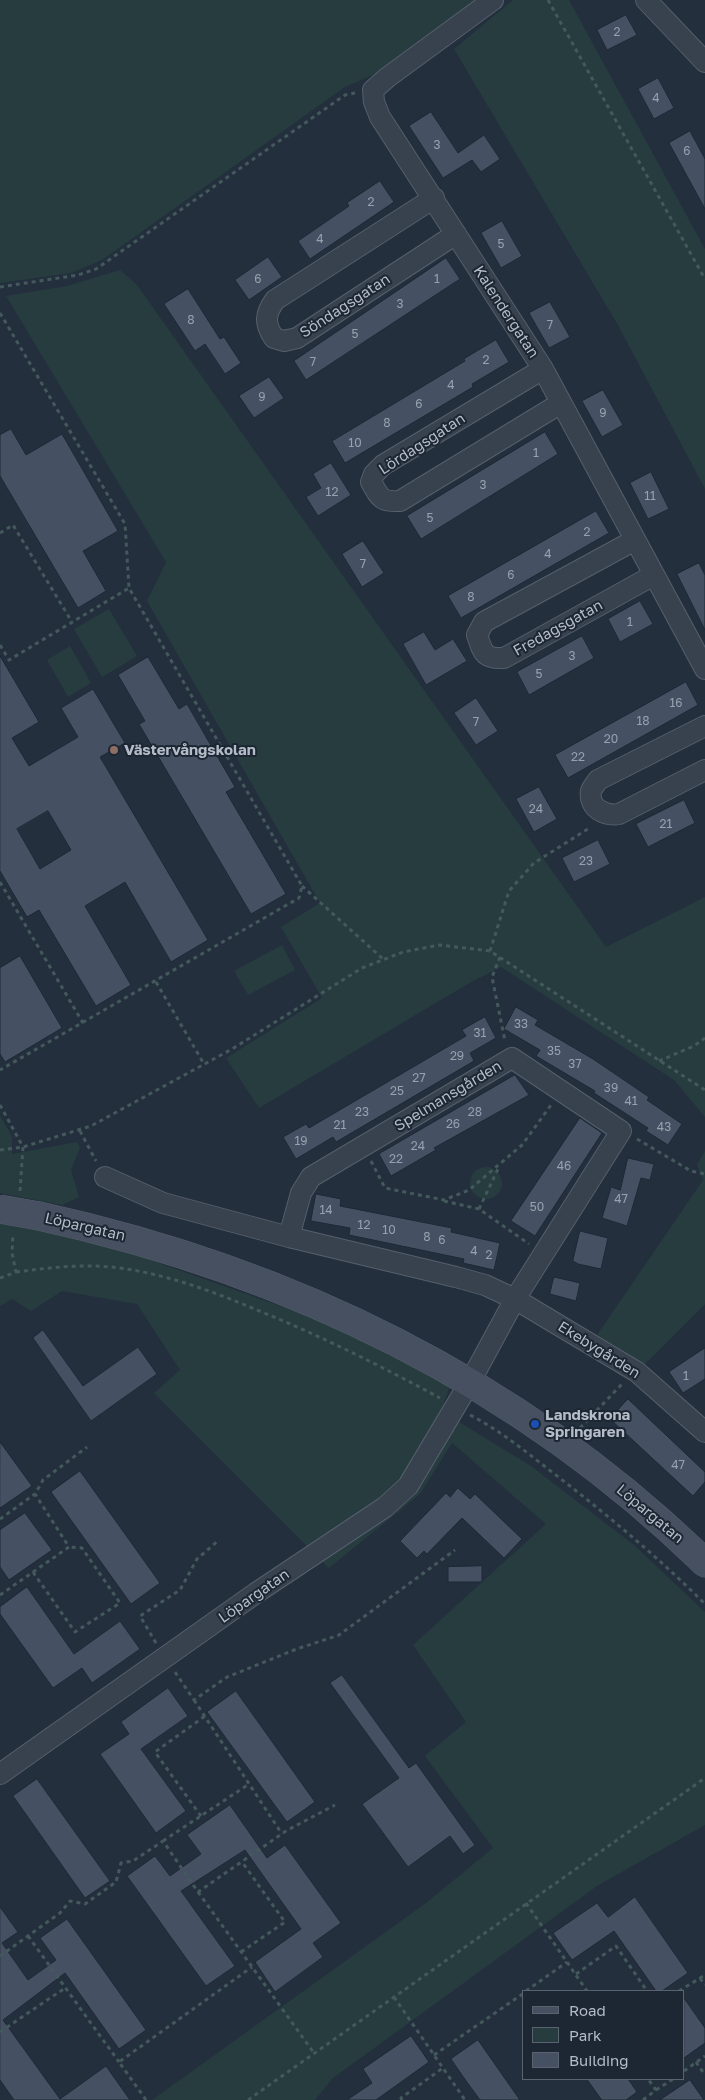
<!DOCTYPE html>
<meta charset="utf-8">
<style>
body{margin:0}
#map{position:relative;width:705px;height:2100px;overflow:hidden;background:#242f3e;font-family:"Golos Text",sans-serif}
canvas{display:block}
.legend{position:absolute;left:522px;top:1990px;width:162px;height:90px;box-sizing:border-box;background:#1d2633;border:1px solid #59626f;margin:0;padding:6px 9px;list-style:none;font-size:15px;color:#b4bcc9}
.legend li{display:flex;align-items:center;gap:10px;height:25px}
.legend b{width:25px;border:1px solid #59626f}
</style>
<div id="map">
<canvas width="705" height="2100"></canvas>
<ul class="legend">
<li><b style="height:6px;background:#465061"></b>Road</li>
<li><b style="height:14px;background:#263c3f"></b>Park</li>
<li><b style="height:14px;background:#455162"></b>Building</li>
</ul>
</div>
<script>
const g = document.querySelector('canvas').getContext('2d');
g.lineJoin = 'round';
function paint(path, color) { g.fillStyle = color; g.fill(path, 'evenodd'); }
function stroke(path, color, width, dash) { g.strokeStyle = color; g.lineWidth = width; g.lineCap = dash ? 'butt' : 'round'; g.setLineDash(dash || []); g.stroke(path); }
function drawText(font, color, halo, rows, align = 'center') {
  g.font = font + ' "Golos Text",sans-serif'; g.lineWidth = 4; g.setLineDash([]); g.textBaseline = 'middle'; g.strokeStyle = halo; g.fillStyle = color; for (const [text, x, y, turn = 0] of rows) {
    g.save(); g.translate(x, y); g.rotate((+turn || 0) * Math.PI / 180); g.textAlign = isNaN(turn) ? turn : align; if (halo) g.strokeText(text, 0, 0); g.fillText(text, 0, 0); g.restore();
  }
}
paint(new Path2D(`
 M0,0H481L378,73L345,87L102,260L71,273L0,283Z
 M513,0H569L705,249V489L619,327L454,49Z
 M120,270L137,285L606,947L705,897V1117L674,1080L501,967L471,982L259,1108L226,1058L322,998L281,927L320,903L147,601L166,562L6,296L67,286Z
 M109,609L137,656L102,677L74,629Z
 M70,646L91,683L68,697L47,660Z
 M282,945L295,970L248,995L234,971Z
 M0,1116L12,1136V1154L77,1142L80,1148L71,1170L79,1197L62,1205L0,1193Z
 M705,1151V1304L645,1364L597,1335L703,1180L697,1165Z
 M470 1183a16 16 0 1 1 32 0a16 16 0 1 1-32 0Z
 M0,1221L130,1253L326,1322L450,1386L441,1411L531,1466L634,1545L705,1612V1825L597,1886L333,2078L315,2100H152L426,1903L493,1848L425,1756L466,1722L413,1645L546,1524L452,1443L420,1494L329,1568L154,1393L180,1370L137,1304L62,1291L31,1311L12,1299L0,1306Z`), '#263c3f');
const building = new Path2D(`
 M626,15L637,35L607,50L597,30Z
 M658,78L674,108L654,119L638,89Z
 M431,112L458,153L484,135L500,159L481,172L472,160L443,178L409,126Z
 M690,131L705,159V209L669,143Z
 M380,181L394,202L310,259L298,241L349,206L347,203Z
 M502,221L522,256L501,268L481,233Z
 M268,257L282,277L249,300L235,280Z
 M446,258L460,279L306,380L294,361Z
 M188,289L220,339L224,337L241,363L225,374L205,344L195,351L164,304Z
 M550,302L570,337L549,348L529,313Z
 M496,340L509,362L472,384L473,387L345,463L332,441L465,361L464,359Z
 M269,377L284,398L254,418L239,396Z
 M603,390L623,425L602,437L582,401Z
 M11,429L26,455L62,434L118,531L83,551L106,591L78,608L0,476V435Z
 M545,432L558,454L421,539L407,516Z
 M331,463L351,495L318,516L306,497L321,488L313,474Z
 M651,472L669,509L648,519L630,483Z
 M596,511L609,533L461,618L448,596Z
 M363,541L384,573L362,587L342,554Z
 M699,563L705,575V630L677,574Z
 M640,601L653,624L620,642L608,619Z
 M424,632L435,650L453,639L467,661L426,685L403,644Z
 M582,636L594,658L529,695L517,672Z
 M0,656L39,722L12,738L29,766L78,737L61,708L93,689L125,743L100,757L208,940L171,962L125,882L85,906L131,985L96,1006L39,910L27,917L0,871ZM48,811L71,850L40,869L17,829Z
 M148,657L179,709L187,704L235,787L226,792L286,894L251,914L139,724L145,721L118,675Z
 M686,682L698,705L568,778L555,755Z
 M476,698L498,731L476,745L454,713Z
 M539,787L557,819L534,832L516,799Z
 M684,800L695,823L648,847L636,824Z
 M598,840L610,864L574,882L562,858Z
 M20,956L62,1028L5,1062L0,1054V968Z
 M516,1007L538,1020L535,1025L593,1059L649,1097L647,1100L682,1124L668,1145L646,1131L648,1128L594,1093L595,1091L536,1056L540,1050L504,1029Z
 M485,1017L496,1038L470,1053L474,1061L336,1142L333,1137L296,1159L283,1137L306,1124L309,1128L466,1036L462,1030Z
 M515,1075L529,1095L434,1148L436,1150L391,1176L379,1154Z
 M580,1118L602,1133L535,1236L511,1221Z
 M628,1158L654,1164L650,1180L641,1178L627,1226L602,1218L611,1187L620,1190Z
 M316,1194L341,1199L340,1206L452,1228L451,1232L500,1243L494,1270L463,1263L464,1259L349,1235L350,1228L311,1221Z
 M580,1231L608,1238L601,1269L578,1264L573,1261Z
 M554,1277L580,1283L576,1301L550,1294Z
 M43,1330L83,1386L138,1347L157,1374L91,1421L33,1338Z
 M705,1348V1379L683,1393L669,1372Z
 M628,1399L705,1472V1482L693,1496L610,1419Z
 M0,1442L32,1486L0,1508Z
 M80,1471L160,1583L131,1604L51,1492Z
 M458,1488L470,1499L475,1494L522,1539L504,1558L462,1518L427,1554L424,1551L417,1558L400,1541L446,1493L450,1497Z
 M25,1513L52,1550L9,1580L0,1567V1530Z
 M482,1566V1582H448V1567Z
 M27,1587L74,1654L120,1621L140,1649L92,1683L82,1668L53,1688L0,1614V1607Z
 M342,1675L409,1768L416,1763L475,1845L463,1854L450,1836L408,1867L362,1804L399,1778L330,1683Z
 M168,1688L188,1716L141,1749L186,1811L156,1833L100,1754L129,1734L121,1722Z
 M236,1691L315,1802L287,1822L207,1712Z
 M37,1779L110,1881L85,1898L13,1796Z
 M230,1805L267,1858L285,1845L341,1923L313,1943L323,1957L275,1992L255,1962L301,1929L245,1850L181,1891L235,1966L206,1986L127,1876L155,1856L170,1876L201,1854L187,1835Z
 M635,1897L688,1973L662,1991H656L614,1931L572,1960L553,1933L597,1903L608,1917Z
 M0,1907L18,1932L2,1943L28,1980L56,1960L40,1938L67,1919L146,2030L119,2049L65,1973L3,2020L60,2099L106,2066L130,2100H14L0,2080Z
 M684,1998L705,2028V2043L684,2058Z
 M411,2036L429,2062L376,2100H347L372,2083L363,2069Z
 M478,2040L520,2100H480L464,2078L451,2059Z
 M587,2079H628L637,2092L626,2100H602Z
 M690,2080L704,2100H660Z`);
paint(building, '#455162');
stroke(building, '#1f2835', 1);
const street = new Path2D(`
 M493,0L388,77L373,90L374,102L380,117L543,369L705,669
 M646,0L705,62
 M434,198L275,300C265,314 264,323 274,338L284,341L297,338L456,234
 M543,369L383,465L374,474L371,482C380,498 381,502 400,501L561,403
 M635,540L484,622L477,635C483,653 484,659 504,658L654,575
 M705,726L598,780C596,783 592,788 591,791C588,809 606,816 619,814L705,770
 M105,1177L163,1203L289,1237L456,1277L485,1285L515,1299L621,1131L512,1058L311,1177L301,1193L289,1237
 M0,1774L256,1593L385,1507L408,1486L470,1382L515,1299L637,1372L705,1432`);
const secondary = new Path2D(`
 M39,1216C290,1271 521,1383 705,1563`);
stroke(street, '#565f6c', 22);
stroke(secondary, '#565f6c', 29);
stroke(new Path2D(`
 M548,0L705,279
 M0,287L78,275L96,269L345,95L355,93
 M0,313L125,524L129,588L302,886L299,898L0,1070
 M0,533L13,525L72,622
 M0,645L9,660L129,588
 M0,882L83,1023
 M302,886L383,959
 M490,951L509,891L534,863L591,827
 M500,957L492,977L505,1041
 M156,982L204,1064
 M659,1061L694,1046L705,1038
 M0,1105L23,1147L20,1191
 M80,1131L96,1161
 M637,1139L691,1171L705,1174
 M0,1150L23,1147L91,1126L232,1049L362,968L403,952L440,945L490,951L705,1090
 M371,1161L385,1188L444,1200L469,1190L522,1145L551,1105
 M444,1201L479,1209L529,1244
 M479,1209L498,1169
 M16,1272C47,1268 79,1264 111,1267C159,1272 207,1289 252,1308C317,1334 379,1365 440,1398
 M0,1278L16,1272L12,1253L13,1234
 M470,1415C503,1432 531,1456 561,1479C611,1518 660,1559 705,1604
 M580,1428L622,1384
 M0,1519L35,1494L43,1480L87,1447
 M33,1572L75,1632L120,1603L82,1548L69,1547
 M0,1595L69,1547L35,1494
 M156,1643L140,1616L180,1590L197,1559L219,1540
 M175,1672L194,1700L227,1677L294,1650L339,1635L455,1550
 M194,1700L282,1834
 M201,1816L155,1752L205,1716
 M163,1841L249,1784
 M198,1892L314,2053
 M526,1903L587,1991
 M28,1936L119,2062
 M241,1952L285,1922L242,1862
 M0,1956L60,1913L70,1901L85,1904L116,1882L121,1863L133,1861L163,1841L198,1892L286,1831L335,1805
 M576,1974L616,1946L647,1991
 M700,1978L705,1985
 M526,1991L567,1962
 M679,1991L705,1975
 M394,1997L465,2100
 M0,2032L65,1988
 M434,2055L524,1993
 M696,2062L705,2075
 M684,2071L705,2056
 M656,2090L673,2079
 M146,2100L119,2062L252,1967
 M248,2100L705,1778
 M402,2100L401,2098L443,2068
 M643,2100L656,2090L648,2079`), '#44595c', 3, [4, 4]);
stroke(street, '#38414e', 20);
stroke(secondary, '#465061', 28);
const secondaryBridge = new Path2D(`
 M0,1209L39,1216`);
stroke(secondaryBridge, '#565f6c', 29, []);
stroke(secondaryBridge, '#465061', 28);
for (const [x, y, r, color] of [
 [114,750,5,"#8d6e63"],
 [535,1424,5,"#1a4fb4"]
]) { const dot = new Path2D(); dot.arc(x, y, r, 0, 2 * Math.PI); g.fillStyle = color; g.fill(dot); stroke(dot, '#1d2633', 2); }
drawText('12px', '#98a1af', null, [
 ["2",617,32],
 ["4",656,98],
 ["3",437,145],
 ["6",687,151],
 ["2",371,202],
 ["4",320,239],
 ["5",501,244],
 ["6",258,279],
 ["1",437,279],
 ["3",400,304],
 ["8",191,320],
 ["7",550,325],
 ["5",355,334],
 ["2",486,360],
 ["7",313,362],
 ["4",451,385],
 ["9",262,397],
 ["6",419,404],
 ["9",603,413],
 ["8",387,423],
 ["10",355,443],
 ["1",536,453],
 ["3",483,485],
 ["12",332,492],
 ["11",650,496],
 ["5",430,518],
 ["2",587,532],
 ["4",548,554],
 ["7",363,564],
 ["6",511,575],
 ["8",471,597],
 ["1",630,622],
 ["3",572,656],
 ["5",539,674],
 ["16",676,703],
 ["18",643,721],
 ["7",476,722],
 ["20",611,739],
 ["22",578,757],
 ["24",536,809],
 ["21",666,824],
 ["23",586,861],
 ["33",521,1024],
 ["31",480,1033],
 ["35",554,1051],
 ["29",457,1056],
 ["37",575,1064],
 ["27",419,1078],
 ["39",611,1088],
 ["25",397,1091],
 ["41",631,1101],
 ["23",362,1112],
 ["28",475,1112],
 ["26",453,1124],
 ["21",340,1125],
 ["43",664,1127],
 ["19",301,1141],
 ["24",418,1146],
 ["22",396,1159],
 ["46",564,1166],
 ["47",621,1199],
 ["50",537,1207],
 ["14",326,1210],
 ["12",364,1225],
 ["10",389,1230],
 ["8",427,1237],
 ["6",442,1240],
 ["4",474,1251],
 ["2",489,1255],
 ["1",686,1376],
 ["47",678,1465]
]);
drawText('15px', '#b4bcc9', '#1d2633', [
 ["Söndagsgatan",345,306,-33],
 ["Kalendergatan",506,312,57],
 ["Lördagsgatan",422,444,-33],
 ["Fredagsgatan",558,628,-29],
 ["Spelmansgården",448,1096,-31],
 ["Löpargatan",85,1227,13],
 ["Ekebygården",599,1350,32],
 ["Löpargatan",650,1514,40],
 ["Löpargatan",254,1596,-35]
]);
drawText('bold 15px', '#b4bcc9', '#1d2633', [
 ["Västervångskolan",124,750],
 ["Landskrona",545,1415],
 ["Springaren",545,1432]
], 'left');
</script>
